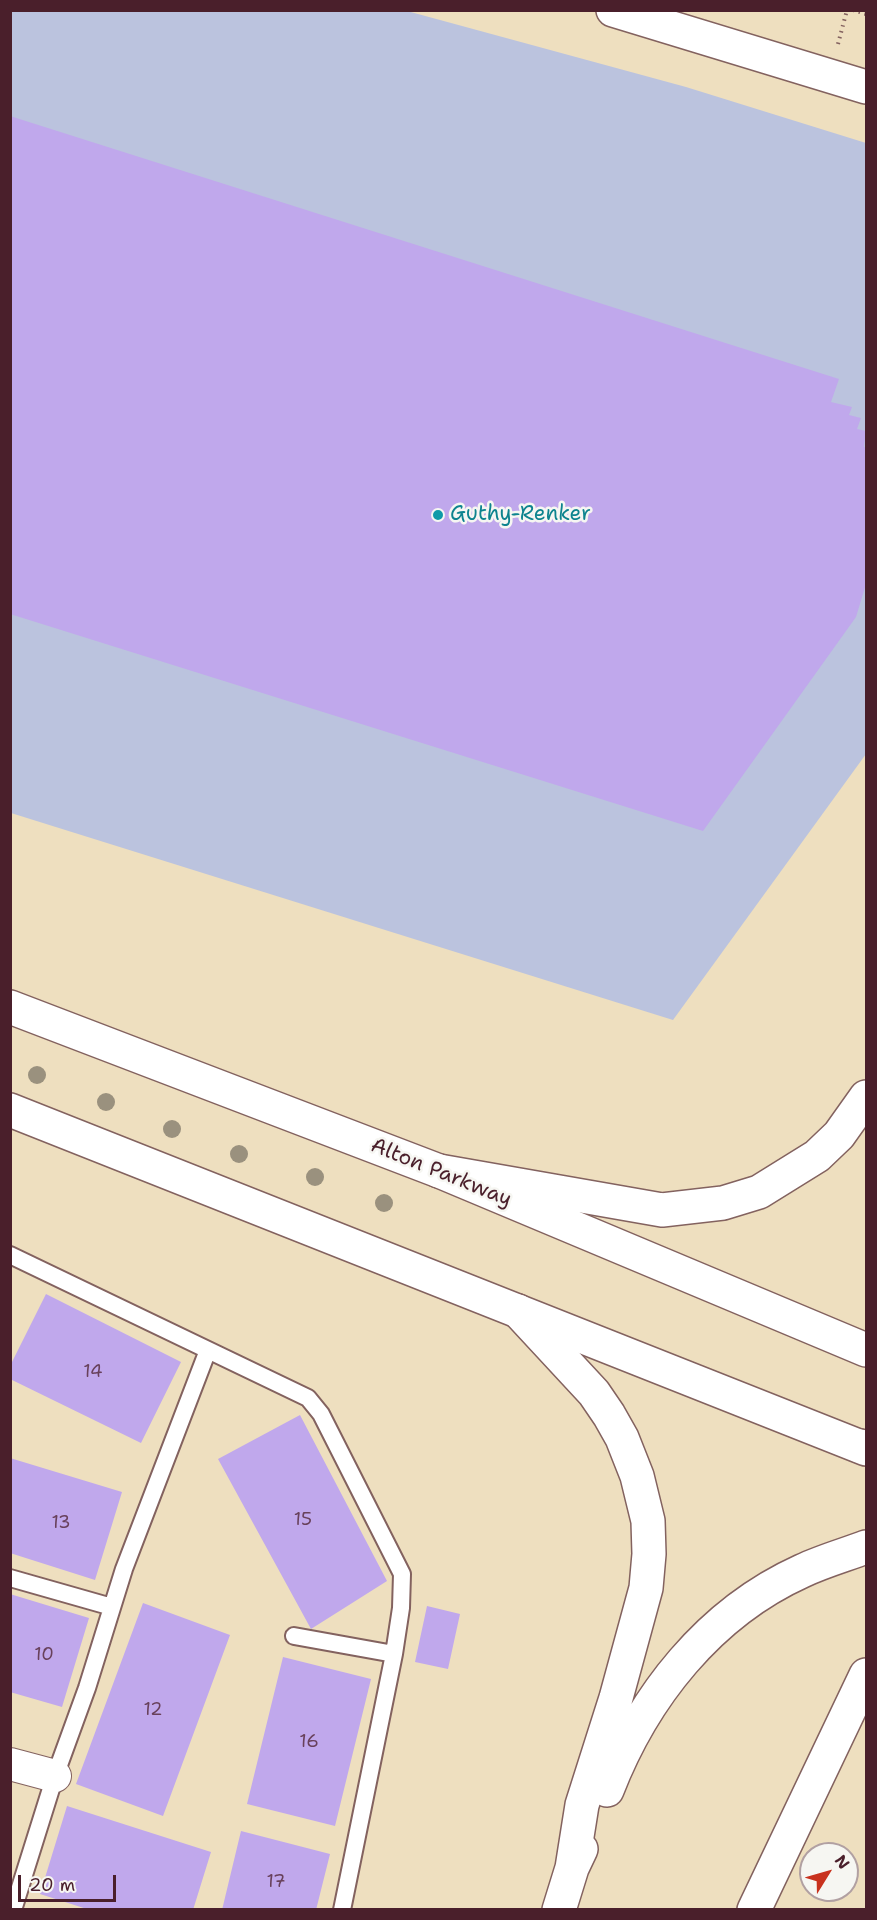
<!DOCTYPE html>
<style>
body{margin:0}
#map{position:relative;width:877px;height:1920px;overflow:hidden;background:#eedfbf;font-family:"Shantell Sans",sans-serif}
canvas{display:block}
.frame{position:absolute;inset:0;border:12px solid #4a1f2b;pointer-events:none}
.north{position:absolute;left:799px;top:1842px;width:60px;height:60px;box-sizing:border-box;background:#f6f6f2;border:2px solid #b1a0a2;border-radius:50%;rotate:53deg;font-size:16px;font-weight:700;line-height:24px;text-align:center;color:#4a1f2b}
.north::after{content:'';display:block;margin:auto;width:21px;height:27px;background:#c8321e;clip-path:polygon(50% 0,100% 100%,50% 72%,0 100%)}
.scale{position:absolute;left:18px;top:1875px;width:98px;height:27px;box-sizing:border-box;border:3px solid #4a1f2b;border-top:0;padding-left:8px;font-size:18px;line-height:21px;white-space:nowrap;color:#4a1f2b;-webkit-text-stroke:4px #f6f6f2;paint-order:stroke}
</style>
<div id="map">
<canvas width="877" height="1920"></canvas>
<div class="frame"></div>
<div class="north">N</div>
<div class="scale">20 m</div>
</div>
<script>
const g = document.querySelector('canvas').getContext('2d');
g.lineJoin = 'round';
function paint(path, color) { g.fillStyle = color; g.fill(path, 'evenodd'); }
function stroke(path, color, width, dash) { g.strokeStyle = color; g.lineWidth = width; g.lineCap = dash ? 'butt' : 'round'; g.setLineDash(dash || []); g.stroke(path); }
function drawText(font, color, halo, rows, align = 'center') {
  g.font = font + ' "Shantell Sans",sans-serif'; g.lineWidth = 5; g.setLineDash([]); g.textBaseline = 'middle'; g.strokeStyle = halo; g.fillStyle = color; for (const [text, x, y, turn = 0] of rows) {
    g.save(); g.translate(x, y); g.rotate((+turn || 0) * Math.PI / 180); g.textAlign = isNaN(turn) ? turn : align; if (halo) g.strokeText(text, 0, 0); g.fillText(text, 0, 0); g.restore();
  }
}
paint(new Path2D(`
 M11,11H407L686,87L866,143V754L673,1020L11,813Z`), '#bbc3de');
paint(new Path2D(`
 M10,116L839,379L831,402L852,407L849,415L861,418L857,429L866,431L864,447H866V584L856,617L703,831L10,614Z
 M46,1294L181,1362L141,1443L10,1379V1366Z
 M300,1415L387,1581L311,1629L218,1459Z
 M10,1458L122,1492L95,1580L10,1553Z
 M10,1594L89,1618L62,1707L10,1692Z
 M143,1603L230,1635L163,1816L76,1784Z
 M427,1606L460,1614L448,1669L415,1662Z
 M283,1657L371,1679L335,1826L247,1804Z
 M67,1806L211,1852L193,1910H90L40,1894Z
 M241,1831L330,1854L316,1910H222Z`), '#c0a8ec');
const service = new Path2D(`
 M10,1255L308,1398L321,1414L402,1574L401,1608L394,1654L342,1910
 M10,1578L112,1607
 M294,1636L394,1654
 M13,1910L55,1776L87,1688L124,1569L208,1350`);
const minor = new Path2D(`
 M10,1764L55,1776`);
const tertiary = new Path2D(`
 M613,10L866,87`);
const primary = new Path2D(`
 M10,1007L439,1171L866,1350
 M10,1110L866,1449`);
const motorway = new Path2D(`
 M439,1171L662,1210L723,1203L759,1192L817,1156L839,1135L866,1097
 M518,1311L594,1393L609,1415L622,1438L637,1476L648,1521L649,1554L646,1588L616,1698L582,1805L572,1868
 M860,1446L866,1447
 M607,1790C643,1697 709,1613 802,1571C823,1561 845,1555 866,1547
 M559,1910L572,1868L581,1849
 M754,1910L866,1675`);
stroke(service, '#83625f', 20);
stroke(minor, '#83625f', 34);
stroke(tertiary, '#83625f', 36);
stroke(primary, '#83625f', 36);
stroke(motorway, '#83625f', 36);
stroke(new Path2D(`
 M853,10L866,14
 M838,44L847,10`), '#83625f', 4, [1.5, 4.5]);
stroke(service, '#fff', 16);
stroke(minor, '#fff', 32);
stroke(tertiary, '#fff', 33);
stroke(primary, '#fff', 33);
stroke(motorway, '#fff', 33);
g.fillStyle = '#9a917e';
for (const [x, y] of [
 [37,1075],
 [106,1102],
 [172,1129],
 [239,1154],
 [315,1177],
 [384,1203]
]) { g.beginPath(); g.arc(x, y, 9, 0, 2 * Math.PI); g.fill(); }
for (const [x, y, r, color] of [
 [438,515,6,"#0f9aa8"]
]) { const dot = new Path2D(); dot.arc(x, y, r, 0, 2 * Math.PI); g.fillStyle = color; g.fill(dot); stroke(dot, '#f6f6f2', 2); }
drawText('18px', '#68415b', null, [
 ["14",93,1372],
 ["15",303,1520],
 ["13",61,1523],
 ["10",44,1655],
 ["12",153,1710],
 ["16",309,1742],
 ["17",276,1882]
]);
drawText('21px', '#0d838f', '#f6f6f2', [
 ["Guthy-Renker",450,515]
], 'left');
drawText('21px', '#4a1f2b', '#f6f6f2', [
 ["Alton Parkway",441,1173,22]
]);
</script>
